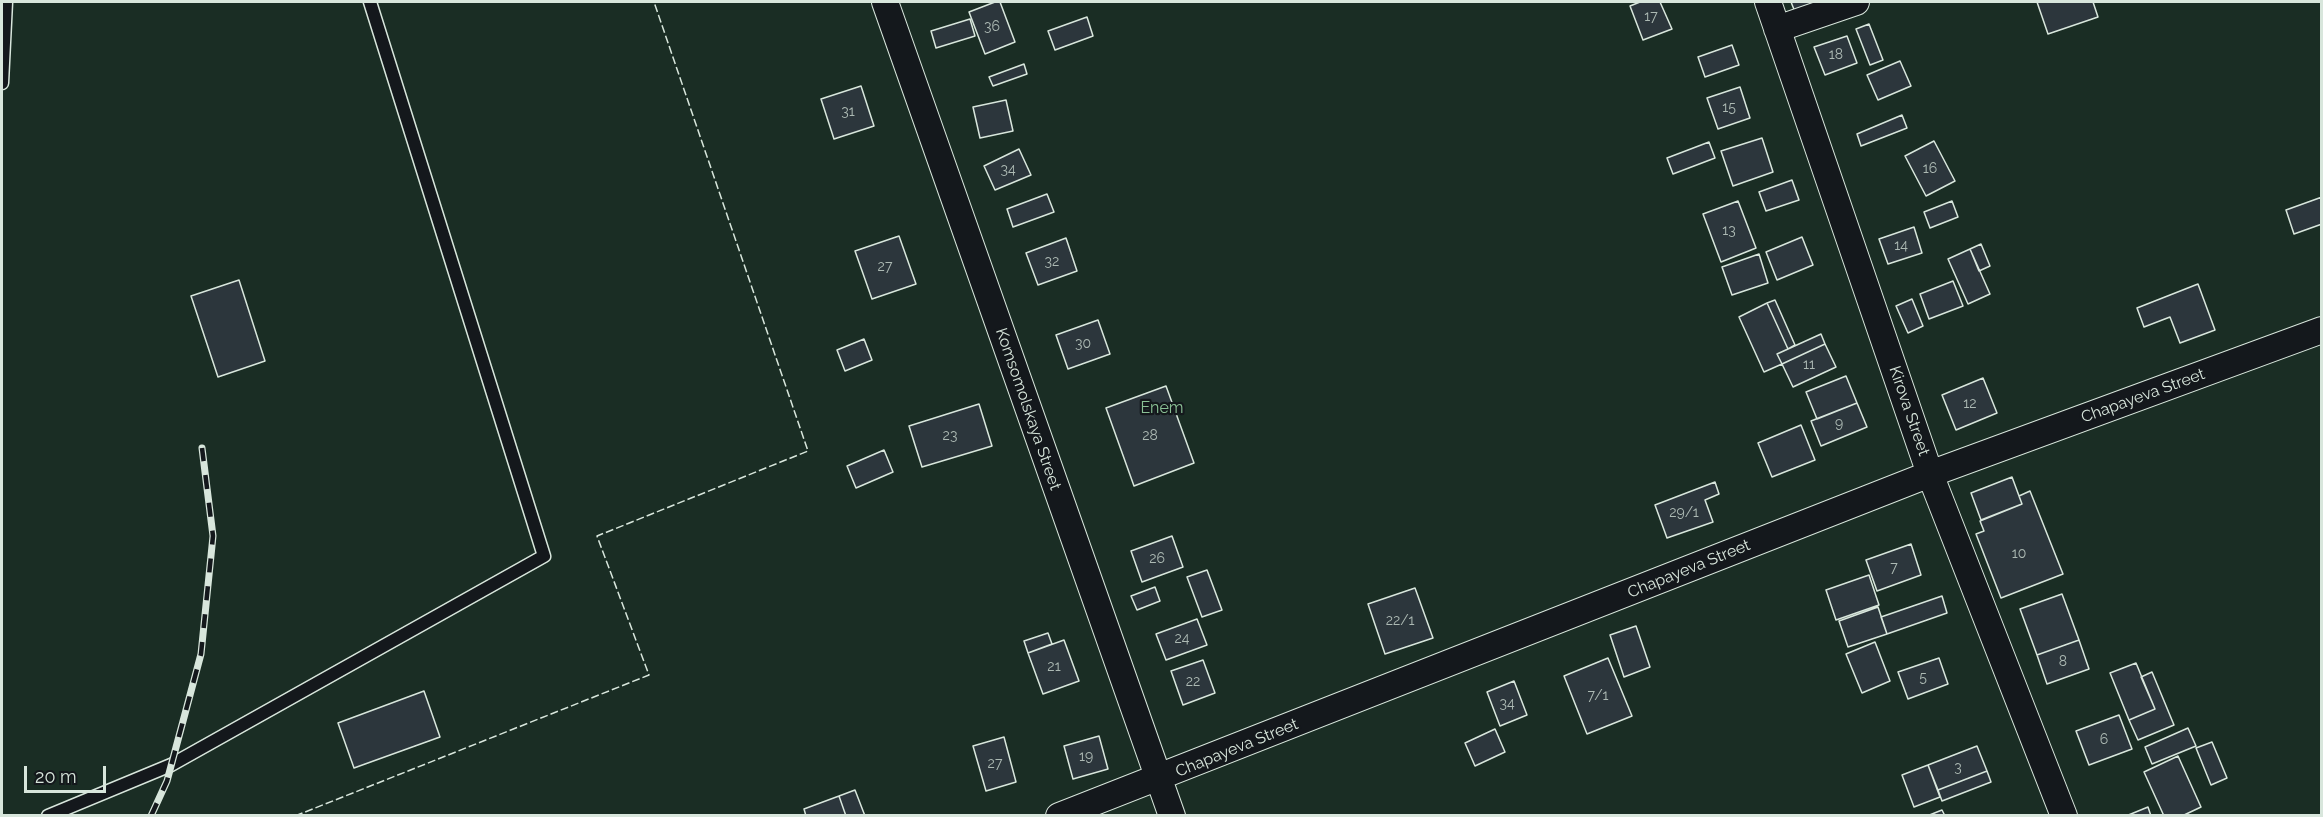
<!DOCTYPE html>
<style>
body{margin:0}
#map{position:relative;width:2323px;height:817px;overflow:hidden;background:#14181c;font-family:Raleway,sans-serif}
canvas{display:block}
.frame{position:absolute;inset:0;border:3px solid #d8e6dc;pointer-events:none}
.scale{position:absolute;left:24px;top:766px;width:82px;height:27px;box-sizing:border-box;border:3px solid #d8e6dc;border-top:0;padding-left:8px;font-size:18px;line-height:21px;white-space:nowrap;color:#d8e6dc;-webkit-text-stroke:4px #14181c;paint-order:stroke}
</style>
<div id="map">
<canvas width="2323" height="817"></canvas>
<div class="frame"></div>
<div class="scale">20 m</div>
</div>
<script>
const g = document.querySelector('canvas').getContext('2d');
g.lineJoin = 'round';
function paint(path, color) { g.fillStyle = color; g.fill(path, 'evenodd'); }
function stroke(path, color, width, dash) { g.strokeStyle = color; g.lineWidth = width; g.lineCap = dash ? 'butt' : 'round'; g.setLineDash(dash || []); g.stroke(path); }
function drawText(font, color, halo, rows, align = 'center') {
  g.font = font + ' Raleway,sans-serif'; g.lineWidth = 4.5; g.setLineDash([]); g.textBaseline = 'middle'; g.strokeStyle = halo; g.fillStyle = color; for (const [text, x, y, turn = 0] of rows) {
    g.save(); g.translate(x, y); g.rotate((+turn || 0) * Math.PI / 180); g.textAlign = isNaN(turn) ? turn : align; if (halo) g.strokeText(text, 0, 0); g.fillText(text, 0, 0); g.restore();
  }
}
const green = new Path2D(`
 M2,2H2321V815L2,816Z`);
paint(green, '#1a2d24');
stroke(green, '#939e99', 1.5);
const building = new Path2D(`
 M995,2H1000L1015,42L985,54L969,12Z
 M1640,2H1660L1672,29L1643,40L1630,6Z
 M1791,2H1828L1795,12Z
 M2037,2H2093L2098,17L2048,34Z
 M1087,17L1093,36L1055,50L1048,31Z
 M970,19L975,36L936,48L931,31Z
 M1869,24L1883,60L1870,65L1856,29Z
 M1847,36L1857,63L1825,75L1814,47Z
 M1732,45L1739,65L1705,77L1698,57Z
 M1900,61L1911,86L1878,100L1867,75Z
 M1024,64L1027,74L993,86L989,77Z
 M861,86L874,126L834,139L821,99Z
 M1740,87L1750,118L1718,129L1707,98Z
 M1006,100L1013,131L980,138L973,107Z
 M1902,115L1907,128L1861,146L1857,134Z
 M1762,138L1773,172L1733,186L1721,151Z
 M1934,141L1955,181L1926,196L1905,156Z
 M1709,142L1715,158L1673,174L1667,158Z
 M1019,149L1031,175L995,190L984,166Z
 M1792,180L1799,200L1766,211L1759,192Z
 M1047,194L1054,212L1013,227L1007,209Z
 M2322,197V224L2294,234L2286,210Z
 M1738,201L1756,248L1721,262L1703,214Z
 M1952,201L1958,217L1930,228L1924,212Z
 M1914,227L1922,253L1888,264L1879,239Z
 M899,236L916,284L872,299L855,251Z
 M1802,237L1813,265L1777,280L1766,252Z
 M1066,238L1077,271L1038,285L1026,253Z
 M1981,244L1990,266L1979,271L1970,249Z
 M1970,249L1990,294L1968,304L1948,259Z
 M1759,254L1768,283L1732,295L1722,267Z
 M239,280L265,361L218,377L191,296Z
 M1953,281L1963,306L1929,319L1920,294Z
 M2198,284L2215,330L2180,343L2170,317L2144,327L2137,308Z
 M1912,299L1923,326L1908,333L1896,306Z
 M1775,300L1795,345L1788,349L1767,303Z
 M1767,303L1788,349L1777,354L1782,364L1764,372L1739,317Z
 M1098,320L1110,354L1068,369L1056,335Z
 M1821,334L1825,344L1782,364L1777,354Z
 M864,339L872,360L845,371L837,350Z
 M1825,344L1836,367L1793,387L1782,364Z
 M1846,376L1857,403L1817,419L1806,392Z
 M1983,378L1997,413L1956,430L1942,395Z
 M1166,386L1194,463L1134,486L1106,408Z
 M1857,403L1867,427L1821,446L1811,421Z
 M979,404L992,446L922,467L909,426Z
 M1801,425L1815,460L1772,477L1758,443Z
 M884,450L893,472L856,488L847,466Z
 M2012,477L2022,504L1981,520L1971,493Z
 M1715,482L1719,494L1705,500L1713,522L1667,538L1655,505Z
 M2030,491L2063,574L2001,598L1976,534L1984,531L1980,521L2022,504L2019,496Z
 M1172,536L1183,567L1142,582L1131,551Z
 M1911,544L1921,575L1877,591L1866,560Z
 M1207,570L1222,610L1202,617L1187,577Z
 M1869,575L1879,605L1836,620L1826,590Z
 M1155,587L1160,601L1137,610L1131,596Z
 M1415,588L1433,638L1385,654L1368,604Z
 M2062,594L2079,640L2037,655L2020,609Z
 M1942,596L1947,613L1887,634L1881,617Z
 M1878,607L1887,634L1848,647L1839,621Z
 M1197,619L1207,645L1166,660L1156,634Z
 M1636,626L1650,667L1624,677L1610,635Z
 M1048,633L1052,644L1028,653L1024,641Z
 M1064,640L1079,681L1043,694L1028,653Z
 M2079,640L2089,669L2047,684L2037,655Z
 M1875,642L1890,681L1862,693L1846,654Z
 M1608,658L1632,716L1587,734L1564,676Z
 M1939,658L1948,684L1908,699L1898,672Z
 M1203,660L1215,693L1183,705L1171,671Z
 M2136,663L2155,709L2129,720L2110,673Z
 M2152,672L2174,725L2138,740L2129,720L2155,709L2141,677Z
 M1514,681L1527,715L1500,726L1487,692Z
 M424,691L440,737L354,768L338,723Z
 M2119,715L2132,749L2089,765L2076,731Z
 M2188,728L2196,746L2152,764L2145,747Z
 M1495,729L1505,752L1475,766L1465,743Z
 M1099,736L1108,769L1073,779L1064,746Z
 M1004,737L1016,782L986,791L973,746Z
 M2212,742L2227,778L2211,785L2196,748Z
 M1977,746L1987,771L1938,790L1928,765Z
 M2178,756L2201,807L2182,816H2164L2144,772Z
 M1928,765L1940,797L1914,807L1902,775Z
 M1987,771L1991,782L1942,801L1938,790Z
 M855,790L865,816H846L839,796Z
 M839,796L846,816H806L804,809Z
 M2148,807L2151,816H2126Z
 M1942,810L1945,816H1927Z`);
paint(building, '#2c363c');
stroke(building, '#d8e6dc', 1.5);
const service = new Path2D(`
 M2,83L6,2
 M48,816L171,765L544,556L370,2`);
const minor = new Path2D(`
 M885,2L1172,816
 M1768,2L1930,474L2064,816
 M1777,29L1856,2
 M1059,816L1930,474L2322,330`);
stroke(service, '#d8e6dc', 15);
stroke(minor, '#d8e6dc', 28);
stroke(service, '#14181c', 12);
stroke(minor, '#14181c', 26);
const rail = new Path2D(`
 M151,816L167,781L201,654L213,536L202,448`);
stroke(rail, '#d8e6dc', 7);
stroke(rail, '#14181c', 4.5, [14]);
stroke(new Path2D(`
 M295,816L649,675L597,536L808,451L654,2`), '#d8e6dc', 1.5, [8, 3]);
drawText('14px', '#adbab4', null, [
 ["17",1651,17],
 ["36",992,27],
 ["18",1836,55],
 ["15",1729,108],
 ["31",848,112],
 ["16",1930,169],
 ["34",1008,170],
 ["13",1729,231],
 ["14",1901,246],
 ["32",1052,262],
 ["27",885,267],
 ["30",1083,344],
 ["11",1809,365],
 ["12",1970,404],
 ["9",1839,424],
 ["23",950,436],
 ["28",1150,436],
 ["29/1",1684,513],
 ["10",2019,554],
 ["26",1157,559],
 ["7",1894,568],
 ["22/1",1400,621],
 ["24",1182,639],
 ["8",2063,662],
 ["21",1054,667],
 ["5",1923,678],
 ["22",1193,682],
 ["7/1",1598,696],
 ["34",1507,704],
 ["6",2104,740],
 ["19",1086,757],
 ["27",995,764],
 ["3",1958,768]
]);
drawText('16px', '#d8e6dc', '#14181c', [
 ["Chapayeva Street",2143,396,-20],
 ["Komsomolskaya Street",1028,409,71],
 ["Kirova Street",1909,411,71],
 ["Chapayeva Street",1689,569,-22],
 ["Chapayeva Street",1237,748,-22]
]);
drawText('16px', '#8ac095', '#14181c', [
 ["Enem",1162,408]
]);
</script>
